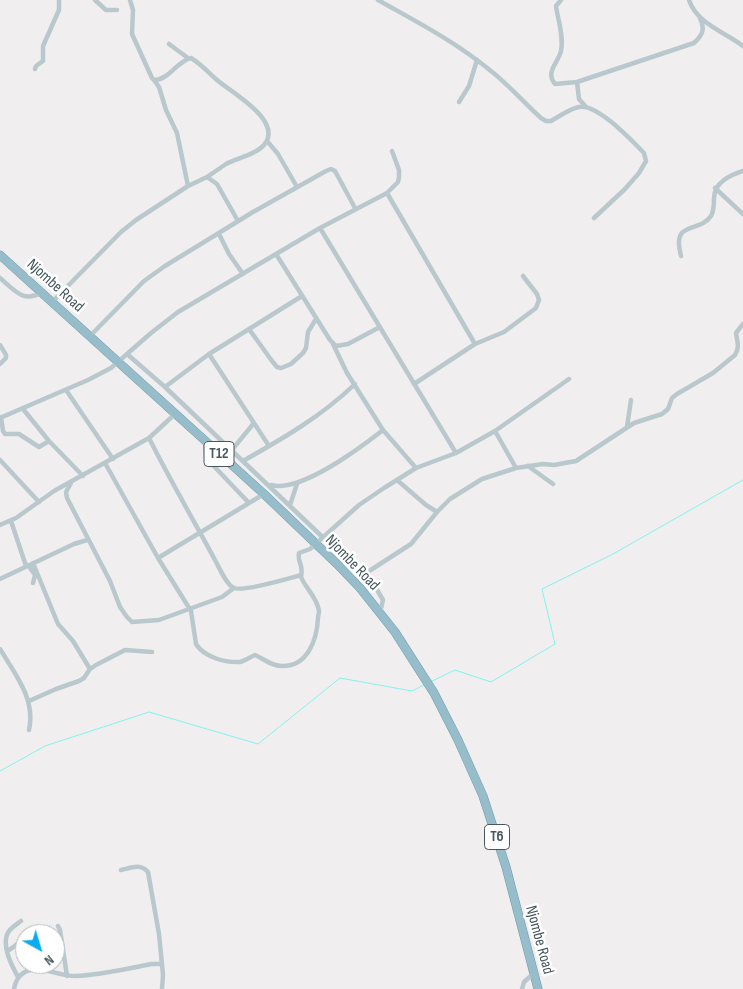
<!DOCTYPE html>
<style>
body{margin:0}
#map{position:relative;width:743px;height:989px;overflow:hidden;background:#f1eeef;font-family:"Sofia Sans Condensed",sans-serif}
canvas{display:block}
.north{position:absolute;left:15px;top:924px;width:50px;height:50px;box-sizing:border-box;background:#fff;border:1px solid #b5bcbe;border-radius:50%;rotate:141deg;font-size:14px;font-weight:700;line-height:20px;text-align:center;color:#45585d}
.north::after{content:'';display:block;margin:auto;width:18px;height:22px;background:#0aacf0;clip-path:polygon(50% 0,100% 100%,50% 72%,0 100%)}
</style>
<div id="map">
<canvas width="743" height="989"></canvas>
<div class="north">N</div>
</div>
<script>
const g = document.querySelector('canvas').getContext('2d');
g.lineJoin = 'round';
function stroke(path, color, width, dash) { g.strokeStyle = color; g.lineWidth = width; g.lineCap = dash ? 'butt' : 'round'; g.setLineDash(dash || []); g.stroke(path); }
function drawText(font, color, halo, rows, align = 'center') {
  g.font = font + ' "Sofia Sans Condensed",sans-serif'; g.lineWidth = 5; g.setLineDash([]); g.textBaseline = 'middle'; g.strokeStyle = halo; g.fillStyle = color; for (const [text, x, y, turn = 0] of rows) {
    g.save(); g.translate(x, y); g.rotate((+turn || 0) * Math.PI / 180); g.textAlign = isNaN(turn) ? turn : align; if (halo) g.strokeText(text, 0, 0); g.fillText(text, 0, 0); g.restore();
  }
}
stroke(new Path2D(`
 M430,682L455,670L491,682L555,644L542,589L613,554L743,480
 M0,771L45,746L149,712L258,744L340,678L412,691L424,685`), '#82f3ed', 1);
const trunk = new Path2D(`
 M0,255L264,494L337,564L360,588L395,632L434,693L458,740L483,796L506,867L538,989`);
stroke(trunk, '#6d9dad', 9);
stroke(new Path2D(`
 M95,0L106,10H117
 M130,0L133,10L132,34L152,78L154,80C169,80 177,61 191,58C201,64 209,73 217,80C232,93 284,121 264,145C255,155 238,158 226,164C220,168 213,173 207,177
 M378,0C417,22 456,42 491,71C509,85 524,103 541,118L546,121H551C560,116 569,109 579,107C597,103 632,141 644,153L646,161L639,173L625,189L594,218
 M561,0L556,6C558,21 564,36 561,51C558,63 545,72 555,84L577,82L694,43C704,34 705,28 699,16
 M689,0C697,24 725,32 743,46
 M169,44L188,58
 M35,69L36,66L43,61V46L59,10V0
 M154,80L159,87L166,110L177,133L188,186
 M577,82L579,99L586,107
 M459,102L469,86L477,60
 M267,141L278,154L297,187
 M715,188L743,214
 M387,193L475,344L414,384
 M320,228L456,453
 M219,234L229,254L243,274
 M276,254L330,340L336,346L348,344L380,327
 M681,256C671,219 699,234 711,216C714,211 714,204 714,198C714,182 731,175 743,171
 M0,278C14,290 23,303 41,293
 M52,302L121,232L136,220L188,186L207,177L217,184L238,221
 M249,329L272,361L277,367L281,368L291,364L303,353L306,348L308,332L316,319
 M90,336L144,281L165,266L253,212L326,171L331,169L335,171L355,208
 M333,344L347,373L383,430L416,468
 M475,344L504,332L536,308L539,300L537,294L523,276
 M0,345L6,355V358L0,364
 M127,354L165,387L376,588L383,600L380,613
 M209,354L269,446
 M165,387L209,354L302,296
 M66,390L113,459
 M23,409L49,441L83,476
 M1,417L3,431L5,434H19L39,447L49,441
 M0,418L88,380L111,368L151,333L178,312L320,228L387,193L398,182L399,177V170L392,151
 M627,427L631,400
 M495,431L516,468
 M149,438C170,480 193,519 215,560C219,567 227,586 234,588C243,592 290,578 301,575
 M205,442L206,455L209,461L249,503
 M231,451L254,423
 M0,460L39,502
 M243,461C282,439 322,416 355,384
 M105,463L158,558L191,611L196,644C204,657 225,663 240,662C245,661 250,657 255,655C264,659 273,667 283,666C308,666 317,639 318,618C318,616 319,613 319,611C317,597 306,589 301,577C304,564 297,563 299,553L310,549L359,505L384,488L416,468L456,453L495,431L569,379
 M528,466L553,484
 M397,480L426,505L437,512
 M71,483L66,492L67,498L110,581L120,607L127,617L132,622L159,620L222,597L234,588
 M271,485C300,493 360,448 383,430
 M290,505L297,484
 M11,521L26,566
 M0,525L16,518L54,491L149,438L175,414
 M158,558L264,494
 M33,563L58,624L73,641L90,669
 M28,565L35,575L33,583
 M363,575L411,544L437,512L450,499L482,479L516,468L543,464L554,465L576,461L634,423L662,414L668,409L672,398L677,394L713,373L735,355C740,347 737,341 736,333L743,324
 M0,579L74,544L87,540
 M0,649C15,674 36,699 29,730
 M29,701L56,689L79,681L84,678L90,669L96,665L125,650L152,652
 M121,870C131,868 140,863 148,872L159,934L163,975L162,989
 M58,926L60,930L67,976
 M8,951L25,938
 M18,977C12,966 0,944 9,931C12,927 17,924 21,921
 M14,989C16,979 20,973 30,970C42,966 59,976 75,976C100,975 126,969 151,964H161
 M522,989L524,982L534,973`), '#b8c8cd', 4.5);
stroke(trunk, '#96bdc9', 8);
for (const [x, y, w] of [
 [219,454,30],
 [497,837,25]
]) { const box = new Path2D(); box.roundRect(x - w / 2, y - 12.5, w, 25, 4); g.fillStyle = '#fff'; g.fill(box); stroke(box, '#45585d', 1); }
drawText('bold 15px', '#45585d', null, [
 ["T12",219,454],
 ["T6",497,837]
]);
drawText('16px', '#45585d', '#fff', [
 ["Njombe Road",55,286,42],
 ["Njombe Road",352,563,46],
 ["Njombe Road",539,940,75]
]);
</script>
